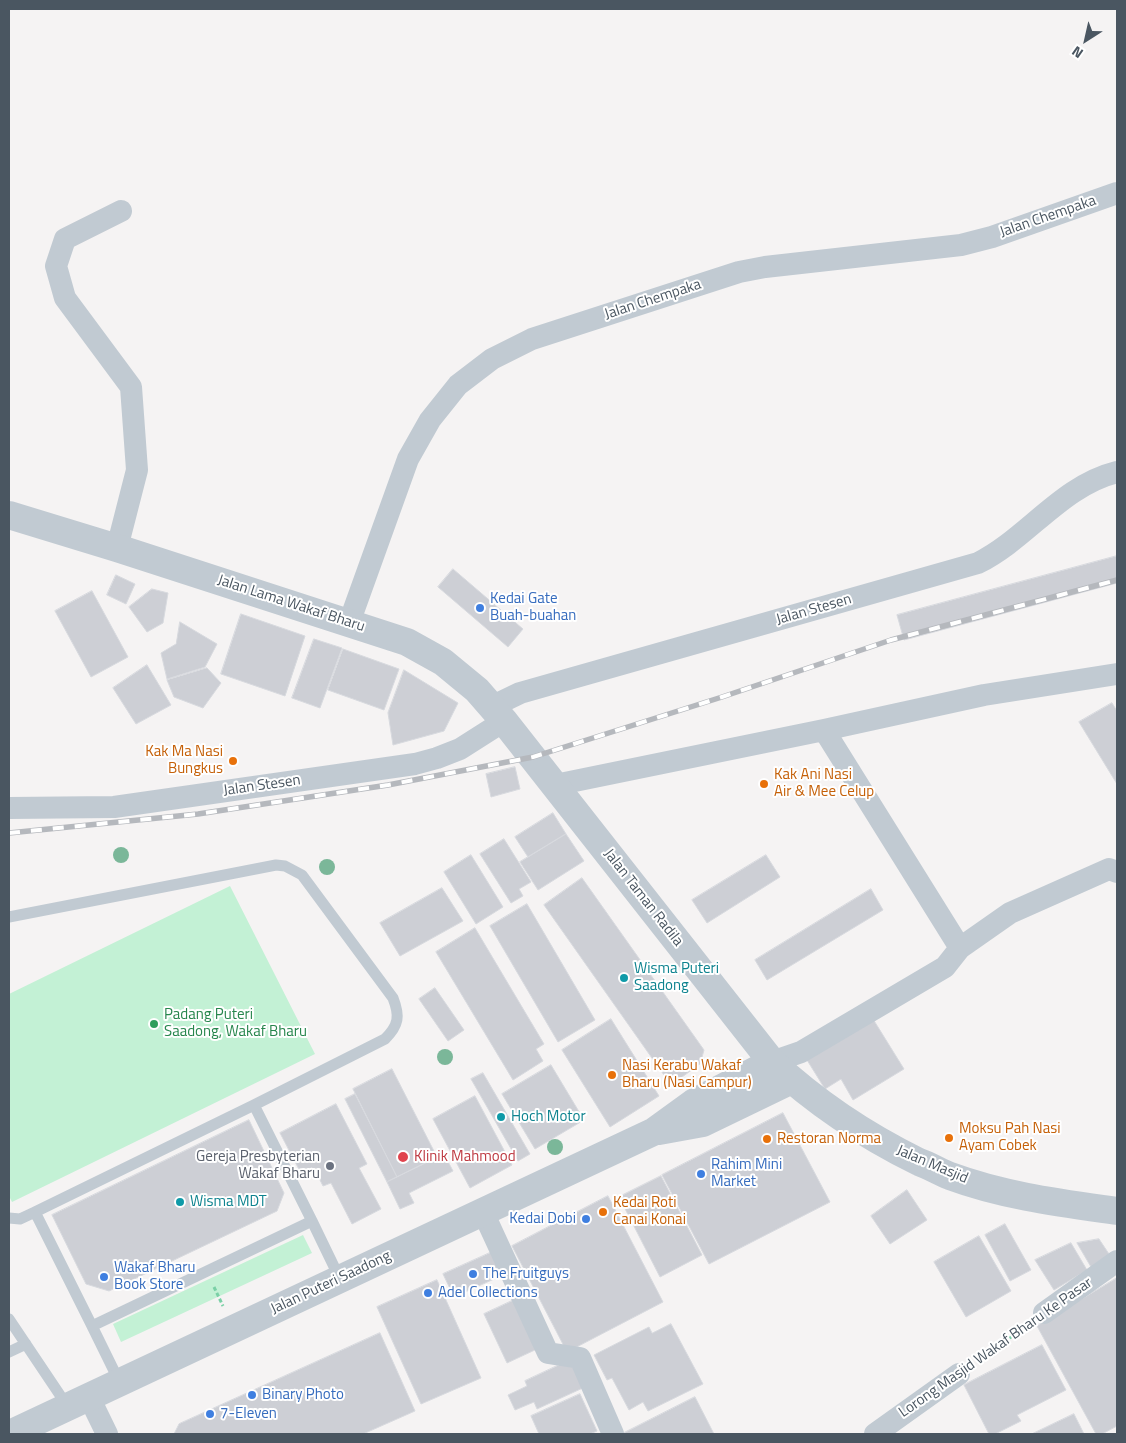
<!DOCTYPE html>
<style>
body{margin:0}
#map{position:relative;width:1126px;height:1443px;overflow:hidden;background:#f5f3f3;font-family:"Titillium Web",sans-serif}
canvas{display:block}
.frame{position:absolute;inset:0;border:10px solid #4a5661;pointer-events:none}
.north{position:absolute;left:1061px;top:15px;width:50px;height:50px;-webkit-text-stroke:4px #fff;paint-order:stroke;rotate:215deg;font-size:14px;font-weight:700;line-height:20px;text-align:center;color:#4a5661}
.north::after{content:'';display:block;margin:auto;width:18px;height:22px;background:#4a5661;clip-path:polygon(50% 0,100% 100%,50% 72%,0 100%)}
</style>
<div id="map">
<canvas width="1126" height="1443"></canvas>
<div class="frame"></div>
<div class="north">N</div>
</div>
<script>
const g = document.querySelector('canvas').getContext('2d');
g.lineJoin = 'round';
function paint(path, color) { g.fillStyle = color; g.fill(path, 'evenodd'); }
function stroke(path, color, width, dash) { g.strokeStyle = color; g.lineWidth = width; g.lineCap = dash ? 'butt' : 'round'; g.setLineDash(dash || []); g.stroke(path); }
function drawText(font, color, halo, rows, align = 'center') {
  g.font = font + ' "Titillium Web",sans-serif'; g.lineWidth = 4; g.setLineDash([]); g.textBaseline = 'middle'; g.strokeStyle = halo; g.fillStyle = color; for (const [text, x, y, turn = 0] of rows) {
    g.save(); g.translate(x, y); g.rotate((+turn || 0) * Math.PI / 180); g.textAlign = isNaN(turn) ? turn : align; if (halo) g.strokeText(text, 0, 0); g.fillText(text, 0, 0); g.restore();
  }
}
paint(new Path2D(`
 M230,886L315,1054L12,1202L9,1196V994Z
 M303,1235L312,1253L121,1342L113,1324Z`), '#c3f1d5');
const building = new Path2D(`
 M1117,556V583L904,640L897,615Z
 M453,569L523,629L508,647L438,587Z
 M116,575L135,584L126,604L107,595Z
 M152,589L168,593L163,623L147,632L129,607Z
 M92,591L128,657L91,677L55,611Z
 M241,614L305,636L285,696L221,674Z
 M180,622L217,644L205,667L167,679L161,653L176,644Z
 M314,639L342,648L320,708L292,698Z
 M343,649L399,669L384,710L328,690Z
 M147,665L171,705L136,724L113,688Z
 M207,668L221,683L203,708L174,697L167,680Z
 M404,670L458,703L444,731L393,745L388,713Z
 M1112,703L1117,711V784L1079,722Z
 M515,767L520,789L491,797L486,774Z
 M553,813L566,834L528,857L515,837Z
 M566,834L584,861L538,890L520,862Z
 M504,839L531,882L519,889L523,896L511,903L480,854Z
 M471,855L503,907L476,924L444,872Z
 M766,855L780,877L707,923L692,900Z
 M582,878L704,1050L700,1064L671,1085L544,905Z
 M442,888L463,921L400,956L380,923Z
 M871,889L883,910L767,980L755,960Z
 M527,904L595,1020L558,1042L490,926Z
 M475,928L544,1044L536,1049L543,1061L513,1080L436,952Z
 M435,988L464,1030L448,1041L419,999Z
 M611,1019L659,1096L610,1127L562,1050Z
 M873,1019L904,1069L853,1100L841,1079L825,1089L807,1060Z
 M551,1065L584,1120L535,1149L502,1094Z
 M392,1069L437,1157L397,1177L353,1089Z
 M483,1073L530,1154L518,1161L471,1079Z
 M355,1094L397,1177L387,1182L345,1099Z
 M475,1096L512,1165L470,1188L433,1119Z
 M336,1104L367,1164L359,1168L381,1209L352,1224L331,1183L323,1186L315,1170L303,1177L280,1133Z
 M783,1113L830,1202L709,1264L662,1175Z
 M249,1120L284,1193L277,1211L109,1291L86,1284L52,1215Z
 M444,1154L453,1171L409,1193L414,1203L400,1209L387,1182Z
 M661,1176L702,1255L660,1277L619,1197Z
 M907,1190L927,1220L890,1244L871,1216Z
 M608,1196L663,1302L567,1352L512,1246Z
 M1005,1224L1031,1270L1010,1281L985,1235Z
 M979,1236L1011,1291L966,1317L934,1262Z
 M1099,1239L1111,1257L1091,1267L1077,1243Z
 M1071,1243L1087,1270L1054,1290L1035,1260Z
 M492,1252L503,1275L454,1297L443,1274Z
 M1117,1278V1426L1102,1434H1096L1037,1326Z
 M437,1280L481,1378L421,1404L377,1307Z
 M514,1300L537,1349L507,1363L484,1314Z
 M671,1324L703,1384L648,1411L643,1402L629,1410L612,1378L607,1380L594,1355L649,1327L652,1333Z
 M380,1333L415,1411L363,1434H174L179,1424Z
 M1042,1345L1066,1390L1017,1415L1021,1421L995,1434H989L964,1385Z
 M572,1359L585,1387L537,1409L534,1402L515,1410L508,1395L527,1386L525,1381Z
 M580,1394L597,1431L590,1434H539L531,1416Z
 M695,1397L714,1434H625L624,1433Z
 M1074,1414L1084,1434H1032Z`);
paint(building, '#cdcfd5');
stroke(building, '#d7d9de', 1);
stroke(new Path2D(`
 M214,1287L223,1306
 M978,1361L1026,1326`), '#7ad0a6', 3, [4, 2.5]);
stroke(new Path2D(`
 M9,917L276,865L285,866L302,875L393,998C400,1016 399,1025 385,1039L254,1105
 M9,1218L20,1219L35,1212
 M9,1319L68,1407
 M92,1326L35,1212L254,1105L312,1221
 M9,1352L26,1344
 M120,1383L92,1326L312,1221L340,1279`), '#c1cad2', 11);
stroke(new Path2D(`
 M117,548L137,470L131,387L65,298L56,266L65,239L121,211
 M349,623L408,459L430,420L458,385L492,359L532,339L739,272L765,267L961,245L992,237L1117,193
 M491,707L520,693L978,563C1028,538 1061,486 1117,472
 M824,730L960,948
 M555,785L824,730L984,695L1117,674
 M9,808L114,807L415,764L437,758L460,749L504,721
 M772,1062L801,1052L945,967L960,948L1010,913L1109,869L1117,872
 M483,1212L548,1353L580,1358L613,1434
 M1044,1313L1117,1261
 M89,1397L107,1434
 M875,1434L959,1374`), '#c1cad2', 22);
stroke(new Path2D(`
 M9,515L117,548L407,642L443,662L477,690L504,721L772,1062C816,1103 866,1136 919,1162C930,1166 940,1172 950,1176C1004,1196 1061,1203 1117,1211
 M659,1131L703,1123L792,1080
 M10,1434L653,1132L693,1103L772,1062`), '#c1cad2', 28);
const rail = new Path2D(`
 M9,833L198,814L388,785L533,757L722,697L891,640L1117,580`);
stroke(rail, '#b5b8bd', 5.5);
stroke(rail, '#fff', 4, [11]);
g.fillStyle = '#7bb799';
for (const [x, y] of [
 [121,855],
 [327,867],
 [445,1057],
 [555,1147]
]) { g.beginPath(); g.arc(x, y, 8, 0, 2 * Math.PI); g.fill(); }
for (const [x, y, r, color] of [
 [480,608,5,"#3f7fe0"],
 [233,761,5,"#e8710a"],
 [764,784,5,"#e8710a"],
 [624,978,5,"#0f9aa8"],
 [154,1024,5,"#2e9e5b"],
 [612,1075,5,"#e8710a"],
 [501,1117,5,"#0f9aa8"],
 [949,1138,5,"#e8710a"],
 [767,1139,5,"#e8710a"],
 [403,1157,6,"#e0444e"],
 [330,1166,5,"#6b7280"],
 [701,1174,5,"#3f7fe0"],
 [180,1202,5,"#0f9aa8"],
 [603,1212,5,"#e8710a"],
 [586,1219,5,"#3f7fe0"],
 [473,1274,5,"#3f7fe0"],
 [104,1277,5,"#3f7fe0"],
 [428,1293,5,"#3f7fe0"],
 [252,1395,5,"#3f7fe0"],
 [210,1414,5,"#3f7fe0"]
]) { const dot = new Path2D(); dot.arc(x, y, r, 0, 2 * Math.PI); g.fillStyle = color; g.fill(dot); stroke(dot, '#fff', 2); }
drawText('15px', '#4a5661', '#fff', [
 ["Jalan Chempaka",1048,217,-19],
 ["Jalan Chempaka",653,300,-18],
 ["Jalan Lama Wakaf Bharu",291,604,18],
 ["Jalan Stesen",814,610,-16],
 ["Jalan Stesen",262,786,-8],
 ["Jalan Taman Radila",643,898,52],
 ["Jalan Masjid",932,1165,23],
 ["Jalan Puteri Saadong",331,1283,-25],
 ["Lorong Masjid Wakaf Bharu Ke Pasar",996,1348,-35]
]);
drawText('15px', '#366cbe', '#fff', [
 ["Kedai Gate",490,599],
 ["Buah-buahan",490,616],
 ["Rahim Mini",711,1165],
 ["Market",711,1182],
 ["Kedai Dobi",576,1219,"right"],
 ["Wakaf Bharu",114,1268],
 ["Book Store",114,1285],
 ["The Fruitguys",483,1274],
 ["Adel Collections",438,1293],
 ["Binary Photo",262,1395],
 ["7-Eleven",220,1414]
], 'left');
drawText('15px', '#c56008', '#fff', [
 ["Kak Ma Nasi",223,752,"right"],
 ["Bungkus",223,769,"right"],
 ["Kak Ani Nasi",774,775],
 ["Air & Mee Celup",774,792],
 ["Nasi Kerabu Wakaf",622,1066],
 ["Bharu (Nasi Campur)",622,1083],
 ["Moksu Pah Nasi",959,1129],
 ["Ayam Cobek",959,1146],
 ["Restoran Norma",777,1139],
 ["Kedai Roti",613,1203],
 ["Canai Konai",613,1220]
], 'left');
drawText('15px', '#0d838f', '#fff', [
 ["Wisma Puteri",634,969],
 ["Saadong",634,986],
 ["Hoch Motor",511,1117],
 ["Wisma MDT",190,1202]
], 'left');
drawText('15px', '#27864d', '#fff', [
 ["Padang Puteri",164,1015],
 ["Saadong, Wakaf Bharu",164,1032]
], 'left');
drawText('15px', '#5b616d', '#fff', [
 ["Gereja Presbyterian",320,1157],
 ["Wakaf Bharu",320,1174]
], 'right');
drawText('15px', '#be3a42', '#fff', [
 ["Klinik Mahmood",414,1157]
], 'left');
</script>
